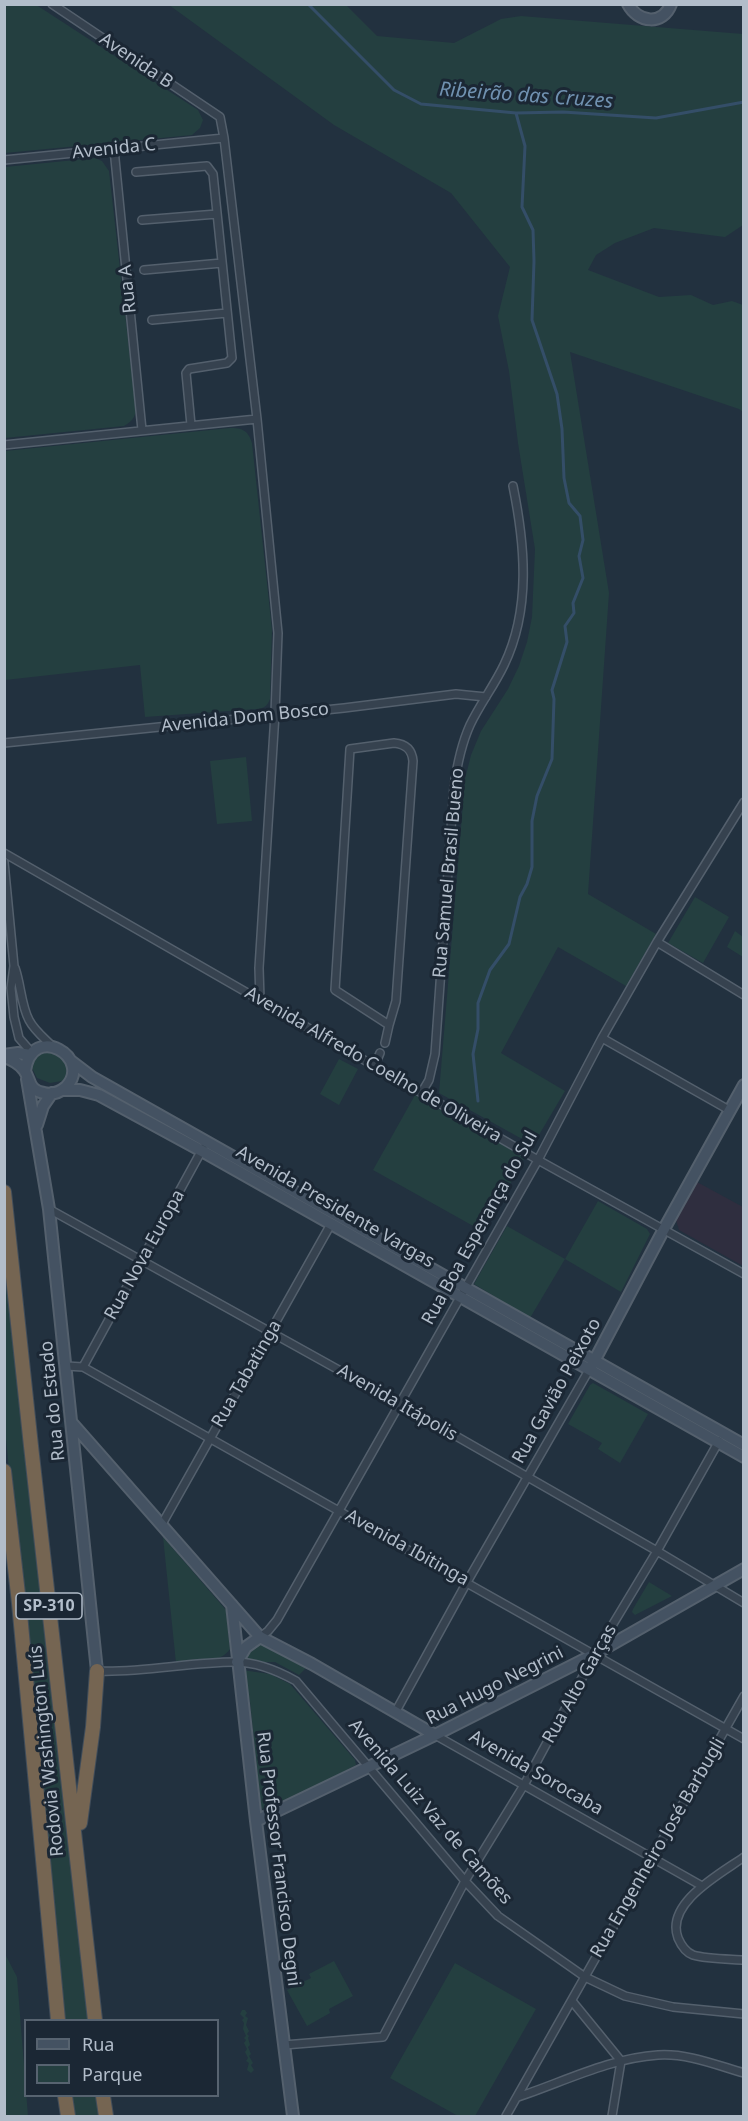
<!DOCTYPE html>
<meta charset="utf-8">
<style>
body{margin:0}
#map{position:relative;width:748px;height:2121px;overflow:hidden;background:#22313f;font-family:"Noto Sans",sans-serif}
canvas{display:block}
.frame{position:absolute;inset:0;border:6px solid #b2bdca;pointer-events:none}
.legend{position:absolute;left:24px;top:2019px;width:195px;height:78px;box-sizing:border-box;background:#1b2734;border:2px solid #576370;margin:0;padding:8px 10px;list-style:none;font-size:18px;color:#b2bdca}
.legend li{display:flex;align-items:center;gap:12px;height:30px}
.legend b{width:30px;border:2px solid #576370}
</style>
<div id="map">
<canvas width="748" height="2121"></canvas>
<div class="frame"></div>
<ul class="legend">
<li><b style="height:8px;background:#445262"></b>Rua</li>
<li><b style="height:16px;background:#243f40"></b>Parque</li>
</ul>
</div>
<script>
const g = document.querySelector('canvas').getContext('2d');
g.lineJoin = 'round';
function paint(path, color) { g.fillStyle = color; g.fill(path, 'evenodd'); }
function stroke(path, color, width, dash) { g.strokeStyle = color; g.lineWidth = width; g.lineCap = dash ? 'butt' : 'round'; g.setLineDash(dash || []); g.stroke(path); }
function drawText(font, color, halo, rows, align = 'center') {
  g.font = font + ' "Noto Sans",sans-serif'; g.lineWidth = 6; g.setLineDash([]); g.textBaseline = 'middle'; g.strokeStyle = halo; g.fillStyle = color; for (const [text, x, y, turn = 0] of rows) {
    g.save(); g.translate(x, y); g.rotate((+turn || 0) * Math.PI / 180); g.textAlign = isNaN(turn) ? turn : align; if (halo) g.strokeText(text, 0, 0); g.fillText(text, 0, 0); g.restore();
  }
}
paint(new Path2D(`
 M697,1182L743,1207V1266L679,1230L676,1220Z`), '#2f2e3f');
paint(new Path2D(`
 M5,4L36,5L41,8L198,110L203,120L200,128L192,135L5,153Z
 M169,5H346L377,36L454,43L501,19L521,16L743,34V225L725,237L654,228L615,243L596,255L588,270L659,297L691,295L713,305L732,301L743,305V412L739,409L570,352L609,593L588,894L656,934L626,986L558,947L501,1053L565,1091L533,1145L439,1093L465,779L471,755L481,731L508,689L519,666L527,642L532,617L535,549L518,443L509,371L498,316L510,267L451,193L334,125Z
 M95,158L102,161L109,171L136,411C134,419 131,422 124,426L5,438V167Z
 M230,428C242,428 248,430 252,443L272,630L270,699C267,706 265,708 257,709L145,717L140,665L5,680V451Z
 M246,757L252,821L217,824L210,761Z
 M695,897L729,917L703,963L668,943Z
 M735,931L743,937V957L727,947Z
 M51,1048L69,1062L67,1076L62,1081L50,1083L37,1078L30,1064L33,1054Z
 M339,1059L358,1069L339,1105L320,1094Z
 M415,1095L525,1157L484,1232L373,1170Z
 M598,1201L647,1229L650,1234L621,1292L565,1259L530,1318L474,1284L507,1226L565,1259Z
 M4,1239L90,2020H63L5,1429Z
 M593,1383L648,1414L620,1463L598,1449L602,1443L568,1424L590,1385Z
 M163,1537L226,1610L230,1649C221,1664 192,1661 176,1663Z
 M649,1582L672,1596L635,1615L632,1612L633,1609Z
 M258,1644L267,1645L307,1667L299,1675L275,1662H253L246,1658V1651Z
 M242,1670L270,1674L290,1684L355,1760L356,1765L268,1812L261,1808L250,1702Z
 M4,1952L17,1977L28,2116H5Z
 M334,1961L353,1996L329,2009L330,2013L307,2026L287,1990L311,1978L309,1974Z
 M455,1963L536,2009L475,2116H458L390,2078Z
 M242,2010H245L247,2013L245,2016L248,2018L246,2025L249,2031L247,2034L249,2036L248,2038L250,2045L248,2047L251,2054L249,2056L253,2063L251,2065L254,2070L251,2073L247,2070L249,2063L246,2061L248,2058L245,2052L247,2049L244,2043L246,2040L244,2038L246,2036L243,2029L244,2023L242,2020L244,2018L240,2014Z
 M70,2096H99L101,2116H72Z`), '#243f40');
stroke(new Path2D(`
 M308,4L394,90L421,104L516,113L563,112L656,118L744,102
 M478,1101L473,1054L478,1029V1003L490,970L509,944L520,897L527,884L532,867V821L537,796L552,759L554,699L552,690L567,642L565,626L574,613L573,603L583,578L579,556L583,540L580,516L569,503L564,478L562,429L557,394L532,320L534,261L533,230L522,207L525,146L516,113`), '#344e68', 3);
const street = new Path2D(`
 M52,4L220,117L224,138L257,419L278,633L275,714L259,968L260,1000
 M114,149L142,430
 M4,160L224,138
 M136,172L207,166L213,174L232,358L227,363L189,369L186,373L191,425
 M142,220L217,214
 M144,270L222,263
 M152,320L227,313
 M4,445L257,419
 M4,743L344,708L456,694L486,697
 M394,743C406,744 412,750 413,761L396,1001L389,1025L335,990L350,749Z
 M4,853L538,1160L744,1274
 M4,862L14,966L11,988L14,1017L19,1038L32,1053
 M657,942L744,995
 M15,968C21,985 21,1005 29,1020C34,1030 44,1038 52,1046
 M602,1038L729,1110
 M385,1043L389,1025
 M375,1065L380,1053
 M422,1092L429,1080L435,1054L454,787C457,765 461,745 470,725C480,704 494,686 504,665C531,609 525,545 513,486
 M49,1209L400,1404L657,1551L744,1603
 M66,1366L83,1367L744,1739
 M83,1367L203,1148
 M162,1524L331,1224
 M260,1637L268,1631L277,1620L538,1160L602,1038L657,942L744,802
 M97,1671C143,1673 189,1662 235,1662C257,1662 278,1671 296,1681L465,1881L498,1916L585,1977L625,1996L673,2007L744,2014
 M396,1711L467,1582L589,1370
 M435,1735L702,1886
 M744,1857C720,1874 665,1903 678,1938C681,1945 685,1952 693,1955C706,1959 729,1959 744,1960
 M572,2001L621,2061L612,2116
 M284,2045L383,2037L465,1881L524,1785L595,1654L657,1551L719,1441
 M518,2097C563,2082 610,2058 658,2055C687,2053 716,2065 744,2073
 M506,2116L744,1696`);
const secondary = new Path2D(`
 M628,4C638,23 663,26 671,4
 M4,1055L18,1053L30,1055
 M4,1057C11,1059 20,1064 24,1070C31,1079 27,1090 44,1093C52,1095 60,1092 66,1087C94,1058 32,1021 25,1071
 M71,1061L92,1077L744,1445
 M27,1079L49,1209L97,1671
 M62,1090H80L99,1095L202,1151L744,1457
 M37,1125L43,1106L52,1093
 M591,1367L664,1229L744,1085
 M72,1423L260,1637L312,1664L435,1735
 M232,1605L256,1821L293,2116
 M237,1662L246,1647L260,1637
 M256,1821L435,1735L595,1654L744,1569`);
const highway = new Path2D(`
 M4,1192L31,1446L95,2020
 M4,1471L19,1603L58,2020
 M80,1823L93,1727L97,1671
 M65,2096L68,2116
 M103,2096L106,2116`);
stroke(street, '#54606d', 10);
stroke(secondary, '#54606d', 14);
stroke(highway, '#414d5a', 16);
stroke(street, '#36424f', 7);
stroke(secondary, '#445262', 10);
stroke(highway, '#756552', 14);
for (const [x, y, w] of [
 [49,1606,66]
]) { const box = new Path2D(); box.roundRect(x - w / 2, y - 13, w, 26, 4.5); g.fillStyle = '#1b2734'; g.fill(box); stroke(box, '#b2bdca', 1.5); }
drawText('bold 16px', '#b2bdca', null, [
 ["SP-310",49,1606]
]);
drawText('18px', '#b2bdca', '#1b2734', [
 ["Avenida B",136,61,34],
 ["Avenida C",114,149,-6],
 ["Rua A",128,289,-96],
 ["Avenida Dom Bosco",245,718,-6],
 ["Rua Samuel Brasil Bueno",449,873,-85],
 ["Avenida Alfredo Coelho de Oliveira",373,1065,30],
 ["Avenida Presidente Vargas",335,1207,30],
 ["Rua Boa Esperança do Sul",480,1228,-61],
 ["Rua Nova Europa",145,1255,-61],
 ["Rua Tabatinga",247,1374,-60],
 ["Rua Gavião Peixoto",557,1391,-61],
 ["Rua do Estado",53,1401,-96],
 ["Avenida Itápolis",397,1403,30],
 ["Avenida Ibitinga",407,1548,29],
 ["Rua Alto Garças",580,1684,-61],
 ["Rua Hugo Negrini",495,1686,-27],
 ["Rodovia Washington Luís",47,1751,-96],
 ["Avenida Sorocaba",536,1773,30],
 ["Avenida Luiz Vaz de Camões",430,1812,49],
 ["Rua Engenheiro José Barbugli",658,1848,-60],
 ["Rua Professor Francisco Degni",278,1859,83]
]);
drawText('italic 20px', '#7091b0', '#1b2734', [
 ["Ribeirão das Cruzes",526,96,4]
]);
</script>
